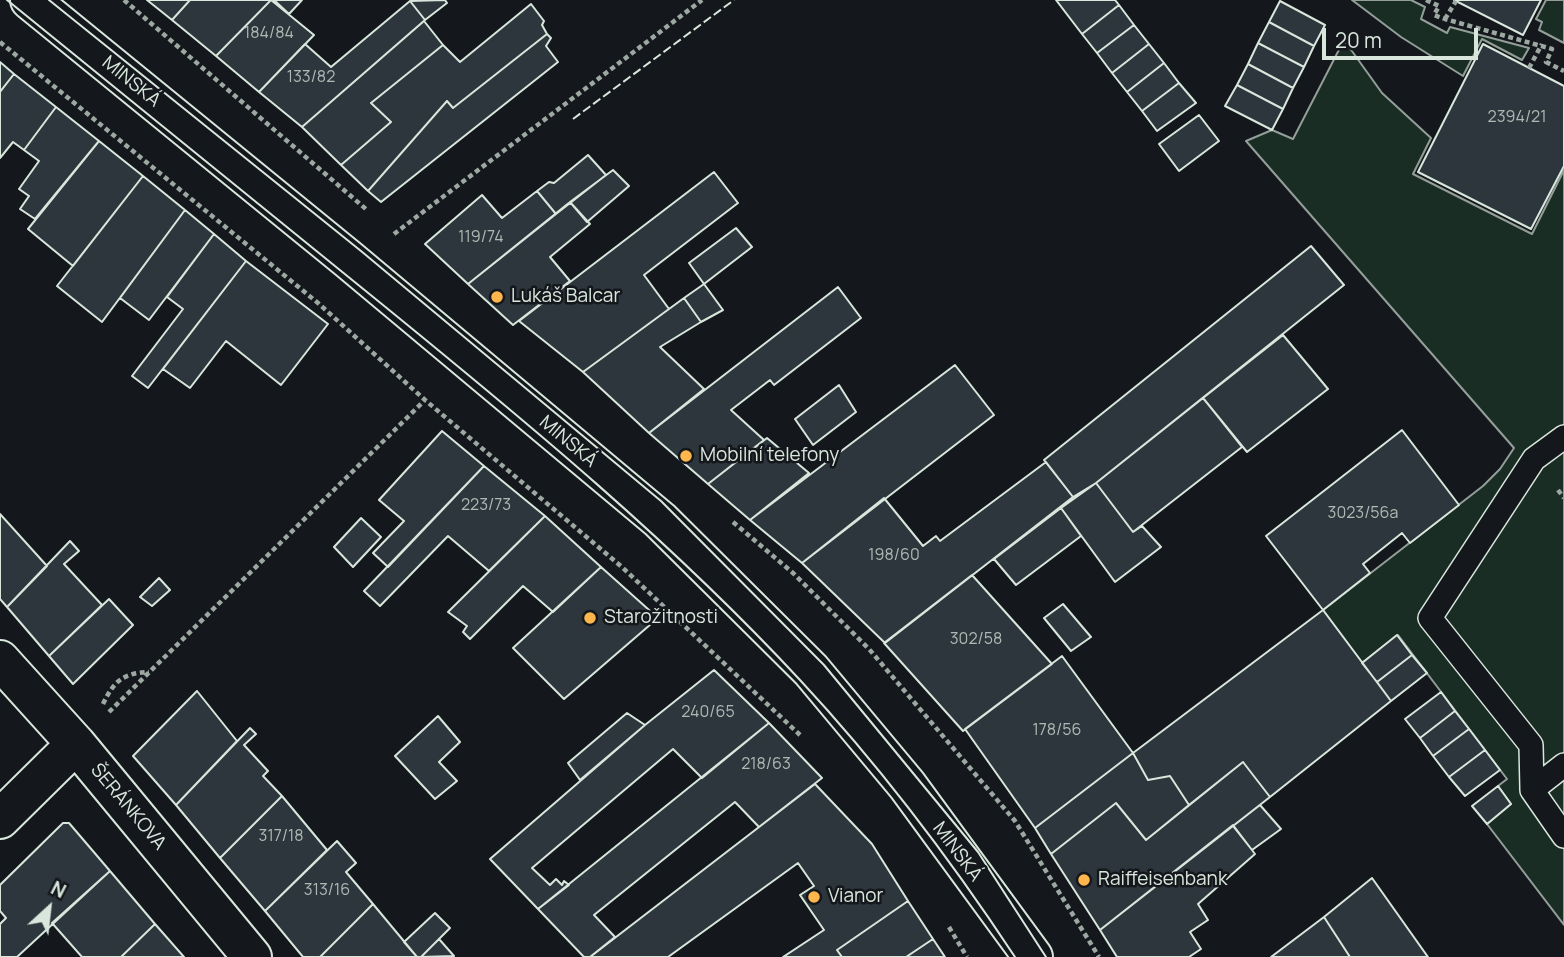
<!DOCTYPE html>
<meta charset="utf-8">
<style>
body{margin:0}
#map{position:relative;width:1564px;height:957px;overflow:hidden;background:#14181c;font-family:Manrope,sans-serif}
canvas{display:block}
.north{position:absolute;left:14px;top:873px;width:70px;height:70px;-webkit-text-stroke:5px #14181c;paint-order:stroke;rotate:27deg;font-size:19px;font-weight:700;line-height:28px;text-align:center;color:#d8e6dc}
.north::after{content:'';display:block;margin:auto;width:24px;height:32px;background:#d8e6dc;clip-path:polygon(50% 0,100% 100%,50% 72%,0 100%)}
.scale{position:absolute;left:1322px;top:28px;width:156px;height:32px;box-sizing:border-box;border:4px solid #d8e6dc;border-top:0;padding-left:9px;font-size:21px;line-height:24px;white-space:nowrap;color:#d8e6dc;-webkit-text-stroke:5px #14181c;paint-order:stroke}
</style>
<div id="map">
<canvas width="1564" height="957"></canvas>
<div class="north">N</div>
<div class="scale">20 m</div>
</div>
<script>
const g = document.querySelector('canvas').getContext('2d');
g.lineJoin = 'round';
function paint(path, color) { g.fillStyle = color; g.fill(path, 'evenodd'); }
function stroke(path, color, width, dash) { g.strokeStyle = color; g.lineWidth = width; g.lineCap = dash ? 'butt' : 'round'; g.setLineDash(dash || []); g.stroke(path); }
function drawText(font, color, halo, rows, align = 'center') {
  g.font = font + ' Manrope,sans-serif'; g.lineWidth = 5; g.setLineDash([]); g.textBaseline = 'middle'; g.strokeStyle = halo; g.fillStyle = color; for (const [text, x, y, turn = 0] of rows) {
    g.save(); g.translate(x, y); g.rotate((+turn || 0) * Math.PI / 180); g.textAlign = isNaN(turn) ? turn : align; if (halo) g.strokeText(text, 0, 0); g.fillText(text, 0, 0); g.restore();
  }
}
const green = new Path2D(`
 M1352,0H1411L1425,7L1421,19L1447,33L1450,27L1529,48L1522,60L1482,39L1463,76L1401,37Z
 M1546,0H1564V43L1539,30L1542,22L1536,19Z
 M1344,40L1382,93L1431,138L1413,174L1532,234L1564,170V925L1487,824L1511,804L1498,786L1507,779L1398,635L1362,663L1323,610L1483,486L1500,469L1514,448L1246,141L1272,130L1293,139Z`);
paint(green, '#1a2d24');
stroke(green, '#939e99', 2);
const building = new Path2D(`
 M147,0H190L172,20Z
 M190,0H271L216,56L172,20Z
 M271,0L314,35L259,92L216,56Z
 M274,0H302L289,14Z
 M445,0L447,3L425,20L410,1Z
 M1056,0H1115L1119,5L1082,34Z
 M1454,0H1541L1523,35Z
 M410,1L425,20L302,127L259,92L305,44L331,67Z
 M1280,1L1325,25L1314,46L1269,22Z
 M531,4L544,21L542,25L547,34L453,108L447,101L368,191L341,165L391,122L371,103L443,45L460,62Z
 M1119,5L1134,25L1097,53L1082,34Z
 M424,21L443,45L371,103L391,122L341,165L302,127Z
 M1269,22L1314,46L1304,67L1258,43Z
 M1134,25L1149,44L1112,73L1097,53Z
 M547,34L551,38L546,46L558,62L381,202L368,191L447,101L453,108Z
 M1258,43L1304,67L1293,88L1248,64Z
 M1149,44L1164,63L1127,92L1112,73Z
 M1483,44L1564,86V166L1531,229L1418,172Z
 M0,62L14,74L0,92Z
 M1164,63L1179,83L1142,111L1127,92Z
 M1248,64L1293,88L1283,109L1237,85Z
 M14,74L56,107L24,150L13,142L0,158V92Z
 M1179,83L1196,103L1157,131L1142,111Z
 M1237,85L1283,109L1272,130L1225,106Z
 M56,107L99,141L35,219L20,209L29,196L19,189L39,161L24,150Z
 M1199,115L1219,141L1179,171L1159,144Z
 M99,141L143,176L73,266L28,229Z
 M588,155L606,175L556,214L537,191L549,182L554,183Z
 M613,170L629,186L587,222L570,202Z
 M714,172L738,203L644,275L669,309L583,372L519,321Z
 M143,176L185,210L102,322L57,286Z
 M537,191L556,214L468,284L425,244L482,195L502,218Z
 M570,202L590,224L550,257L570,281L513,325L468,284Z
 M185,210L214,234L149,320L120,298Z
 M736,228L752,247L704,284L689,263Z
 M214,234L246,261L148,388L132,376L183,309L167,297Z
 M1311,246L1344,285L1096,483L1073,497L1044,460Z
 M246,261L328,324L281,385L226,341L190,388L163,369Z
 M704,284L723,310L701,322L684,298Z
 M838,287L861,318L774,385L770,380L731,410L764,440L708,484L649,433Z
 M684,298L701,322L660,347L704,389L649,433L583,372Z
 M1283,335L1328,389L1247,452L1203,398Z
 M955,365L994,415L802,563L750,520Z
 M839,385L856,412L813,445L795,419Z
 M1203,398L1242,447L1133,532L1096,483Z
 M1402,430L1459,505L1410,543L1402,533L1363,564L1370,573L1323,610L1266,536Z
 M442,431L484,466L388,567L373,553L404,521L379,500Z
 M767,438L809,473L750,520L708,484Z
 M1046,462L1073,497L885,643L802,563L884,498L923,546L936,536L940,541Z
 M484,466L545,516L489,571L448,536L380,606L364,591Z
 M1096,483L1133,532L1142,526L1161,547L1115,582L1061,508Z
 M1061,508L1081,536L1016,585L994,559Z
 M0,514L47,566L7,607L0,599Z
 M545,516L601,567L553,612L523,586L470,639L463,632L467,626L448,612Z
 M361,518L381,537L353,567L334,547Z
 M70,541L79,551L64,564L102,605L49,656L7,607Z
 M601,567L658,618L564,699L513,648Z
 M972,575L1052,664L963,731L884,643Z
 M159,578L170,590L152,606L140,597Z
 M109,599L133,625L73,684L49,656Z
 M1063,604L1091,637L1071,651L1044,618Z
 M1323,610L1391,701L1270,797L1243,762L1189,805L1170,776L1148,780L1133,753Z
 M1397,635L1412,655L1377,682L1362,663Z
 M1412,655L1427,673L1391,701L1377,682Z
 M1062,656L1133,753L1035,828L965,729Z
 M714,670L769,723L702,778L673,749L532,868L550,885L556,879L562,885L564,881L569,885L538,909L490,859L645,725Z
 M197,691L237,741L176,805L133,756Z
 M1441,692L1455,711L1420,738L1405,719Z
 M1455,711L1469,729L1433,756L1420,738Z
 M627,713L645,725L580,780L568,763Z
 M438,716L460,742L439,762L457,781L435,799L395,756Z
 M769,723L822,778L759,827L735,802L594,915L615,937L590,957H584L538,909Z
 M250,728L256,734L244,745L268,771L263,776L282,796L220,858L176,805Z
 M1469,729L1485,750L1449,777L1433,756Z
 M1485,750L1500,770L1465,796L1449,777Z
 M1133,753L1148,780L1170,776L1189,805L1146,840L1116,803L1051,854L1035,828Z
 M1243,762L1270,797L1100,930L1051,854L1116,803L1146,840Z
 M815,784L872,844L908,901L837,950L842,957H783L824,930L800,895L814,886L798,863L668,957H590Z
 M1498,786L1511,804L1487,824L1472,806Z
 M282,796L327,850L265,911L220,858Z
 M1260,805L1281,829L1252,850L1233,826Z
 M63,823H69L110,871L17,957H0V924L6,918L0,911V885Z
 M1233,825L1255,854L1198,904L1208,920L1190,932L1201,949L1189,957H1117L1100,930Z
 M337,841L356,863L346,872L373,904L320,957H303L265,911Z
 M110,871L155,924L121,957H82L52,923Z
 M1372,878L1428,957H1350L1324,917Z
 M908,901L933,939L906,957H842L837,950Z
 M373,904L417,957H320Z
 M435,913L450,928L421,957H417L404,942Z
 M1324,917L1350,957H1271Z
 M155,924L184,957H121Z
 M439,939L454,956L421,957Z
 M933,939L945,957H906Z`);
paint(building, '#2c363c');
stroke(building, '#d8e6dc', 2);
const service = new Path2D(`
 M1564,765L1532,790L1564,836
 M1532,790L1531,745L1430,618L1534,459L1564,437`);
const minor = new Path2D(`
 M0,660L76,744L252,957
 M0,819L76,744`);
const tertiary = new Path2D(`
 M30,0L348,259L660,520L811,670L907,785L1033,957`);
stroke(service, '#d8e6dc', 26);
stroke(minor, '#d8e6dc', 42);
stroke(tertiary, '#d8e6dc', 42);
stroke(new Path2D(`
 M124,0L367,210
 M1426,0L1439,6L1434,15L1445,19L1552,49L1546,62L1564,71
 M1445,19L1456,1
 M0,42L318,303L425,400L623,568L800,735
 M1529,68L1542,44
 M394,234L702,0
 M1558,490L1564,498
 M733,522L793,573L869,649L1015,821L1099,957
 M103,704C114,681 123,673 149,672
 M109,712L425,400
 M949,927L967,957`), '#9da8a2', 4.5, [5, 3.5]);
stroke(service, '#14181c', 23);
stroke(minor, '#14181c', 38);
stroke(tertiary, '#14181c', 38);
stroke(new Path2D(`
 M7,0C132,102 258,203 383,305C528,423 673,543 800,680C880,766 951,860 1015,957
 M49,0L361,251L661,501L824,665L978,852L1046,957`), '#d8e6dc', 2);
stroke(new Path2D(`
 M573,119L734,0`), '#d8e6dc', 2, [9, 3.5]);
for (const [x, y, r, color] of [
 [497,297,7,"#ffb74d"],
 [686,456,7,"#ffb74d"],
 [590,618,7,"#ffb74d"],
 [1084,880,7,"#ffb74d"],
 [814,897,7,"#ffb74d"]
]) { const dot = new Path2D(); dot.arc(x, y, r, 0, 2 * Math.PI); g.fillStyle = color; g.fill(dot); stroke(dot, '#14181c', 2.5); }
drawText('16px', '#adbab4', null, [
 ["184/84",269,34],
 ["133/82",311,78],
 ["2394/21",1517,118],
 ["119/74",481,238],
 ["223/73",486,506],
 ["3023/56a",1363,514],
 ["198/60",894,556],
 ["302/58",976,640],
 ["240/65",708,713],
 ["178/56",1057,731],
 ["218/63",766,765],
 ["317/18",281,837],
 ["313/16",327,891]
]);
drawText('19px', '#d8e6dc', '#14181c', [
 ["MINSKÁ",131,82,39],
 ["MINSKÁ",568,442,40],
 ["ŠERÁNKOVA",128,807,50],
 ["MINSKÁ",957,852,53]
]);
drawText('19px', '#d8e6dc', '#14181c', [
 ["Lukáš Balcar",511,297],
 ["Mobilní telefony",700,456],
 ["Starožitnosti",604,618],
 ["Raiffeisenbank",1098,880],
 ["Vianor",828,897]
], 'left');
</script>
